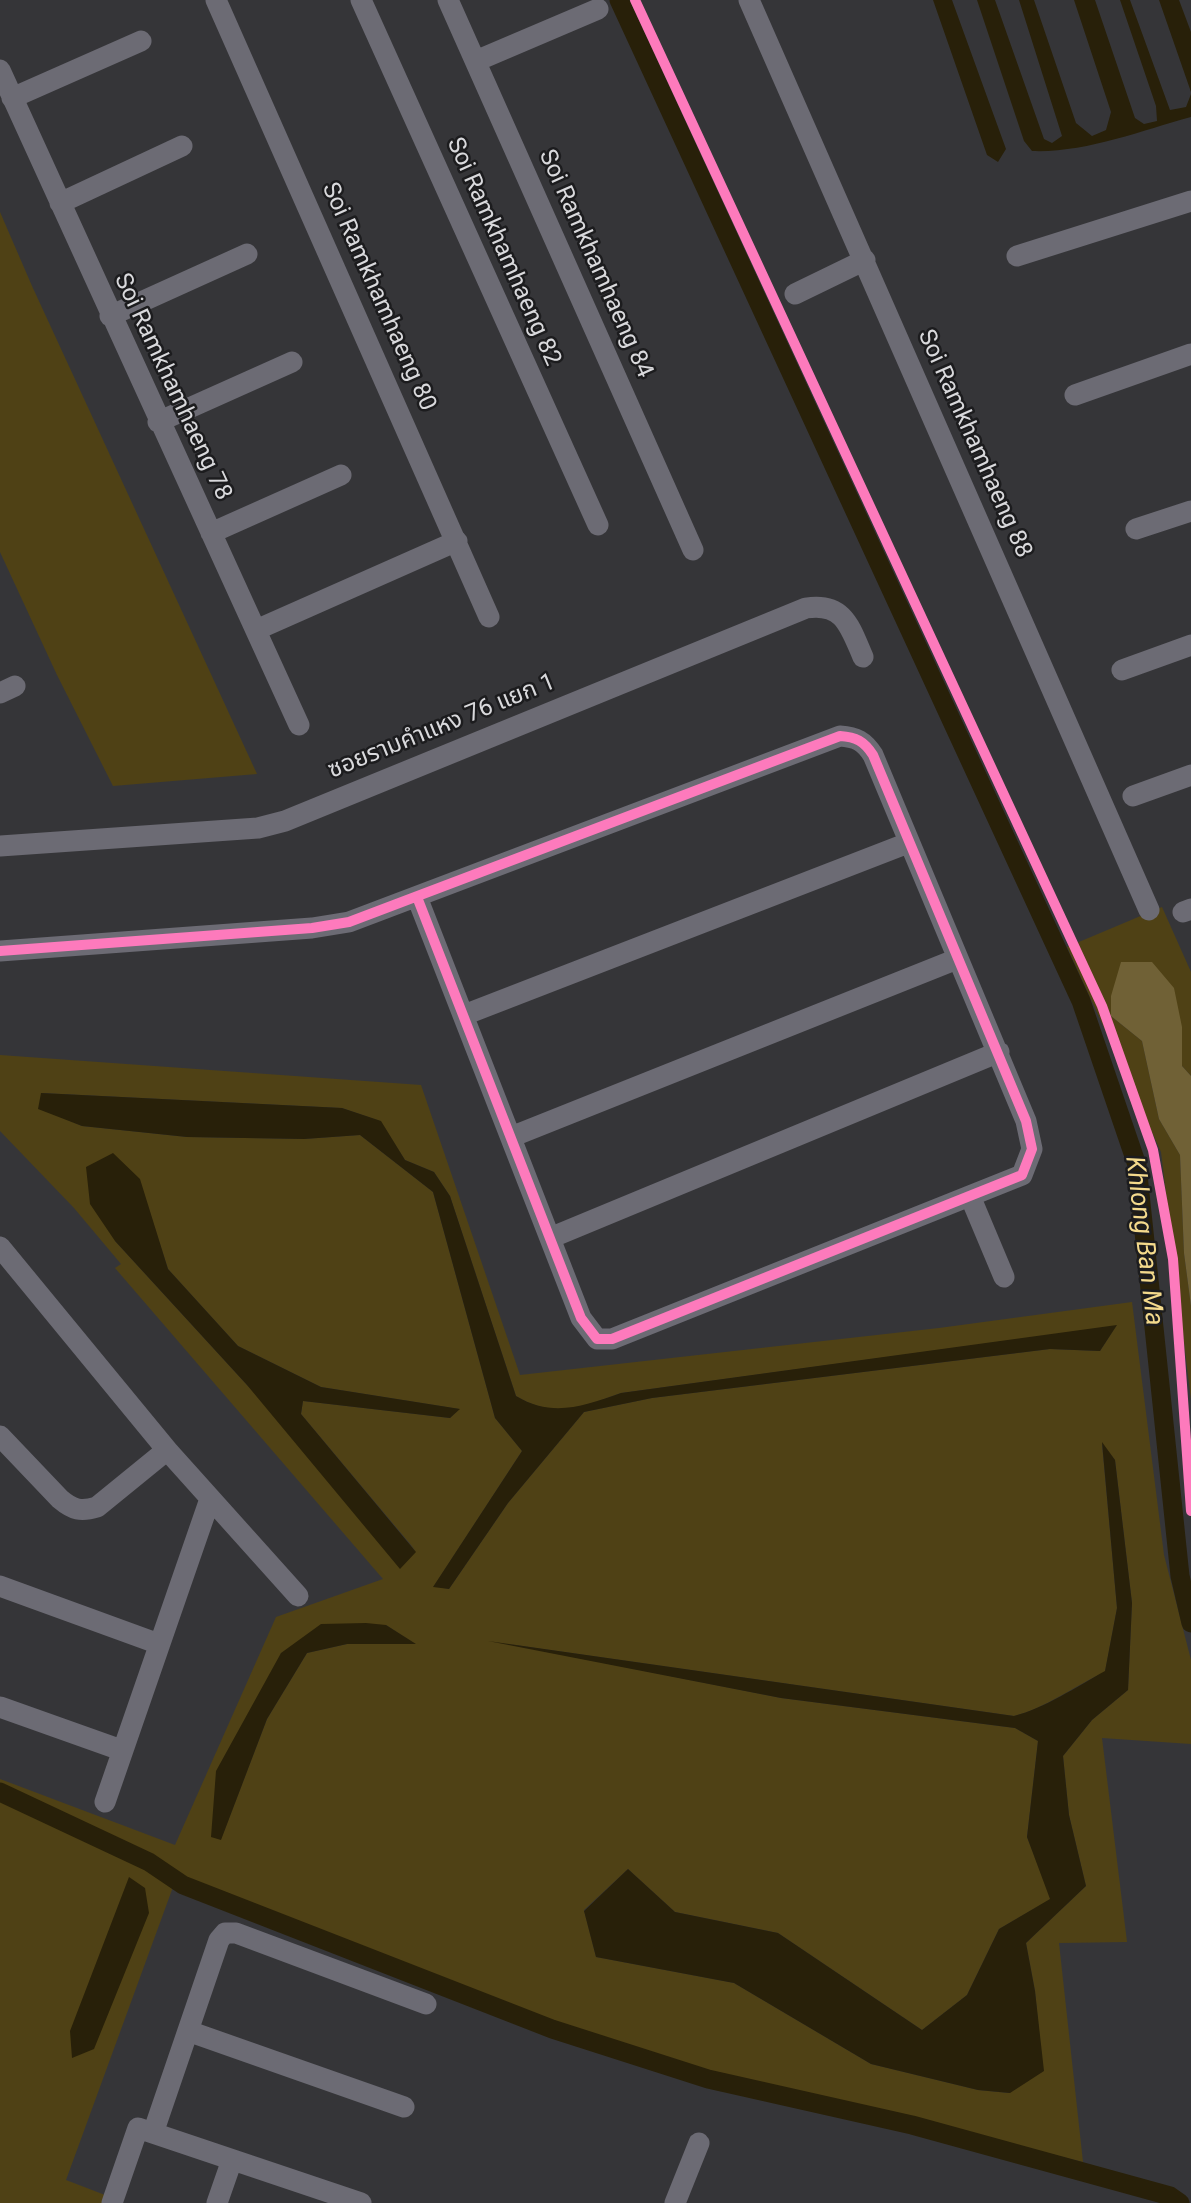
<!DOCTYPE html>
<meta charset="utf-8">
<style>
body{margin:0}
canvas{display:block;background:#353538}
</style>
<canvas width="1191" height="2203"></canvas>
<script>
const g = document.querySelector('canvas').getContext('2d');
g.lineJoin = 'round';
function paint(path, color) { g.fillStyle = color; g.fill(path, 'evenodd'); }
function stroke(path, color, width, dash) { g.strokeStyle = color; g.lineWidth = width; g.lineCap = dash ? 'butt' : 'round'; g.setLineDash(dash || []); g.stroke(path); }
function drawText(font, color, halo, rows, align = 'center') {
  g.font = font + ' Roboto,"Noto Sans Thai",sans-serif'; g.lineWidth = 5; g.setLineDash([]); g.textBaseline = 'middle'; g.strokeStyle = halo; g.fillStyle = color; for (const [text, x, y, turn = 0] of rows) {
    g.save(); g.translate(x, y); g.rotate((+turn || 0) * Math.PI / 180); g.textAlign = isNaN(turn) ? turn : align; if (halo) g.strokeText(text, 0, 0); g.fillText(text, 0, 0); g.restore();
  }
}
paint(new Path2D(`
 M0,212L32,286L257,774L113,786L57,675L0,552Z
 M1162,907L1191,972V1076L1182,1066V1027L1111,1016L1142,1041L1159,1119L1180,1155L1184,1253L1191,1306V1400L1161,1152L1067,947Z
 M0,1055L421,1085L520,1375L939,1328L1132,1302L1164,1555L1191,1660V1744L1102,1738L1127,1942L1059,1943L1083,2162L676,2062L553,2025L181,1876L173,1887L66,2180L105,2195L102,2203H0V1779L175,1845L276,1617L383,1579L115,1268L121,1264L74,1208L0,1131ZM42,1093L342,1108L380,1121L405,1160L434,1172L450,1196L516,1396C554,1419 582,1407 621,1393L1116,1326L1100,1351L1050,1349L652,1398L584,1412L508,1503L449,1589L434,1586L522,1451L495,1418L433,1192L360,1135L304,1139L187,1137L82,1126L39,1108ZM139,1179L168,1269L238,1346L321,1387L459,1409L450,1418L303,1401L301,1414L416,1551L247,1385L115,1241ZM1102,1444L1115,1460L1132,1603L1128,1690L1092,1720L1063,1756L1069,1815L1086,1886L1026,1943L1035,1991L1043,2071L1009,2093L978,2090L871,2064L734,1983L596,1957L584,1910L628,1869L675,1912L778,1933L922,2030L967,1995L999,1929L1051,1899L1027,1837L1038,1741L1015,1728L781,1698L508,1644L1014,1716C1046,1708 1074,1686 1105,1672L1117,1608ZM386,1625L415,1644H347L307,1653L267,1719L221,1839L281,1653Z`), '#4f4115');
paint(new Path2D(`
 M1121,962H1152L1174,988L1182,1027V1066L1191,1076V1306L1184,1253L1180,1155L1159,1119L1142,1041L1111,1016V996Z`), '#706136');
paint(new Path2D(`
 M933,0H952L1006,149L998,162L987,155Z
 M977,0H995L1044,139L1052,143L1062,136L1019,0H1034L1076,123L1092,136L1106,130L1111,112L1074,0H1095L1135,118L1144,124L1157,121L1156,106L1120,0H1130L1170,110L1186,107L1191,94V117C1140,131 1085,153 1032,151L1024,141Z
 M1159,0H1179L1191,32V92Z
 M41,1093L342,1108L381,1121L405,1160L434,1172L450,1196L516,1396C553,1418 583,1406 621,1393L1117,1325L1100,1351L1050,1349L652,1398L584,1412L508,1503L449,1589L433,1587L522,1451L495,1418L433,1192L360,1135L304,1139L187,1137L82,1126L38,1109Z
 M113,1153L140,1179L168,1269L238,1346L321,1387L460,1409L450,1418L303,1401L301,1414L416,1552L400,1569L247,1385L115,1241L90,1204L86,1167Z
 M1102,1442L1115,1460L1132,1603L1128,1690L1092,1720L1063,1756L1069,1815L1086,1886L1026,1943L1035,1991L1044,2071L1010,2093L978,2090L871,2064L734,1983L596,1957L584,1911L628,1869L675,1912L778,1933L922,2030L967,1995L999,1929L1050,1899L1027,1837L1038,1741L1015,1728L781,1698L488,1641L1014,1716C1045,1708 1076,1687 1105,1671L1117,1608Z
 M366,1623L386,1625L416,1644H347L307,1653L267,1719L221,1840L211,1837L216,1771L281,1653L321,1624Z
 M129,1877L145,1888L149,1913L94,2049L72,2058L70,2031Z`), '#282009');
stroke(new Path2D(`
 M619,0L1081,1001L1137,1165L1180,1576L1191,1623
 M0,1792L149,1862L183,1885L552,2029L708,2079L912,2125L1170,2196L1180,2203`), '#282009', 19);
stroke(new Path2D(`
 M216,0L489,617
 M361,0L598,525
 M448,0L693,550
 M749,0L1149,910
 M476,61L598,9
 M0,70L299,725
 M12,98L141,41
 M60,203L182,146
 M1017,256L1191,201
 M795,294L865,260
 M110,316L247,254
 M1075,395L1191,354
 M158,422L292,362
 M1136,529L1191,511
 M211,533L341,475
 M256,630L457,541
 M1122,670L1191,645
 M0,693L15,686
 M1133,796L1191,775
 M0,846L258,828L285,821L806,608C844,602 850,627 863,657
 M1183,912L1191,909
 M0,951L312,928L349,922L840,736C856,737 864,741 873,755L1026,1121L1032,1149L1022,1175L612,1339H597L581,1318L417,897
 M464,1015L908,843
 M511,1137L957,959
 M970,1196L1004,1277
 M550,1238L999,1052
 M0,1247L167,1450L298,1596
 M0,1436L60,1499C73,1510 81,1512 97,1507L167,1450
 M0,1586L159,1644
 M0,1707L121,1750
 M105,1802L210,1499
 M188,2031L404,2107
 M153,2133L219,1940L225,1933H236L426,2004
 M112,2203L138,2128L361,2203
 M217,2203L232,2160
 M675,2203L699,2143`), '#6c6b74', 21);
stroke(new Path2D(`
 M635,0L1102,1006L1153,1150L1173,1259L1191,1511
 M0,951L312,928L349,922L840,736C856,737 864,741 873,755L1026,1121L1032,1149L1022,1175L612,1339H597L581,1318L417,897`), '#fd7abc', 10);
drawText('24px', '#d9d9dc', '#1c1c1e', [
 ["Soi Ramkhamhaeng 82",503,252,66],
 ["Soi Ramkhamhaeng 84",595,264,66],
 ["Soi Ramkhamhaeng 80",378,297,66],
 ["Soi Ramkhamhaeng 78",172,387,65],
 ["Soi Ramkhamhaeng 88",974,444,66],
 ["ซอยรามคำแหง 76 แยก 1",442,727,-22]
]);
drawText('italic 26px', '#f4da8c', '#1c1c1e', [
 ["Khlong Ban Ma",1143,1241,83]
]);
</script>
